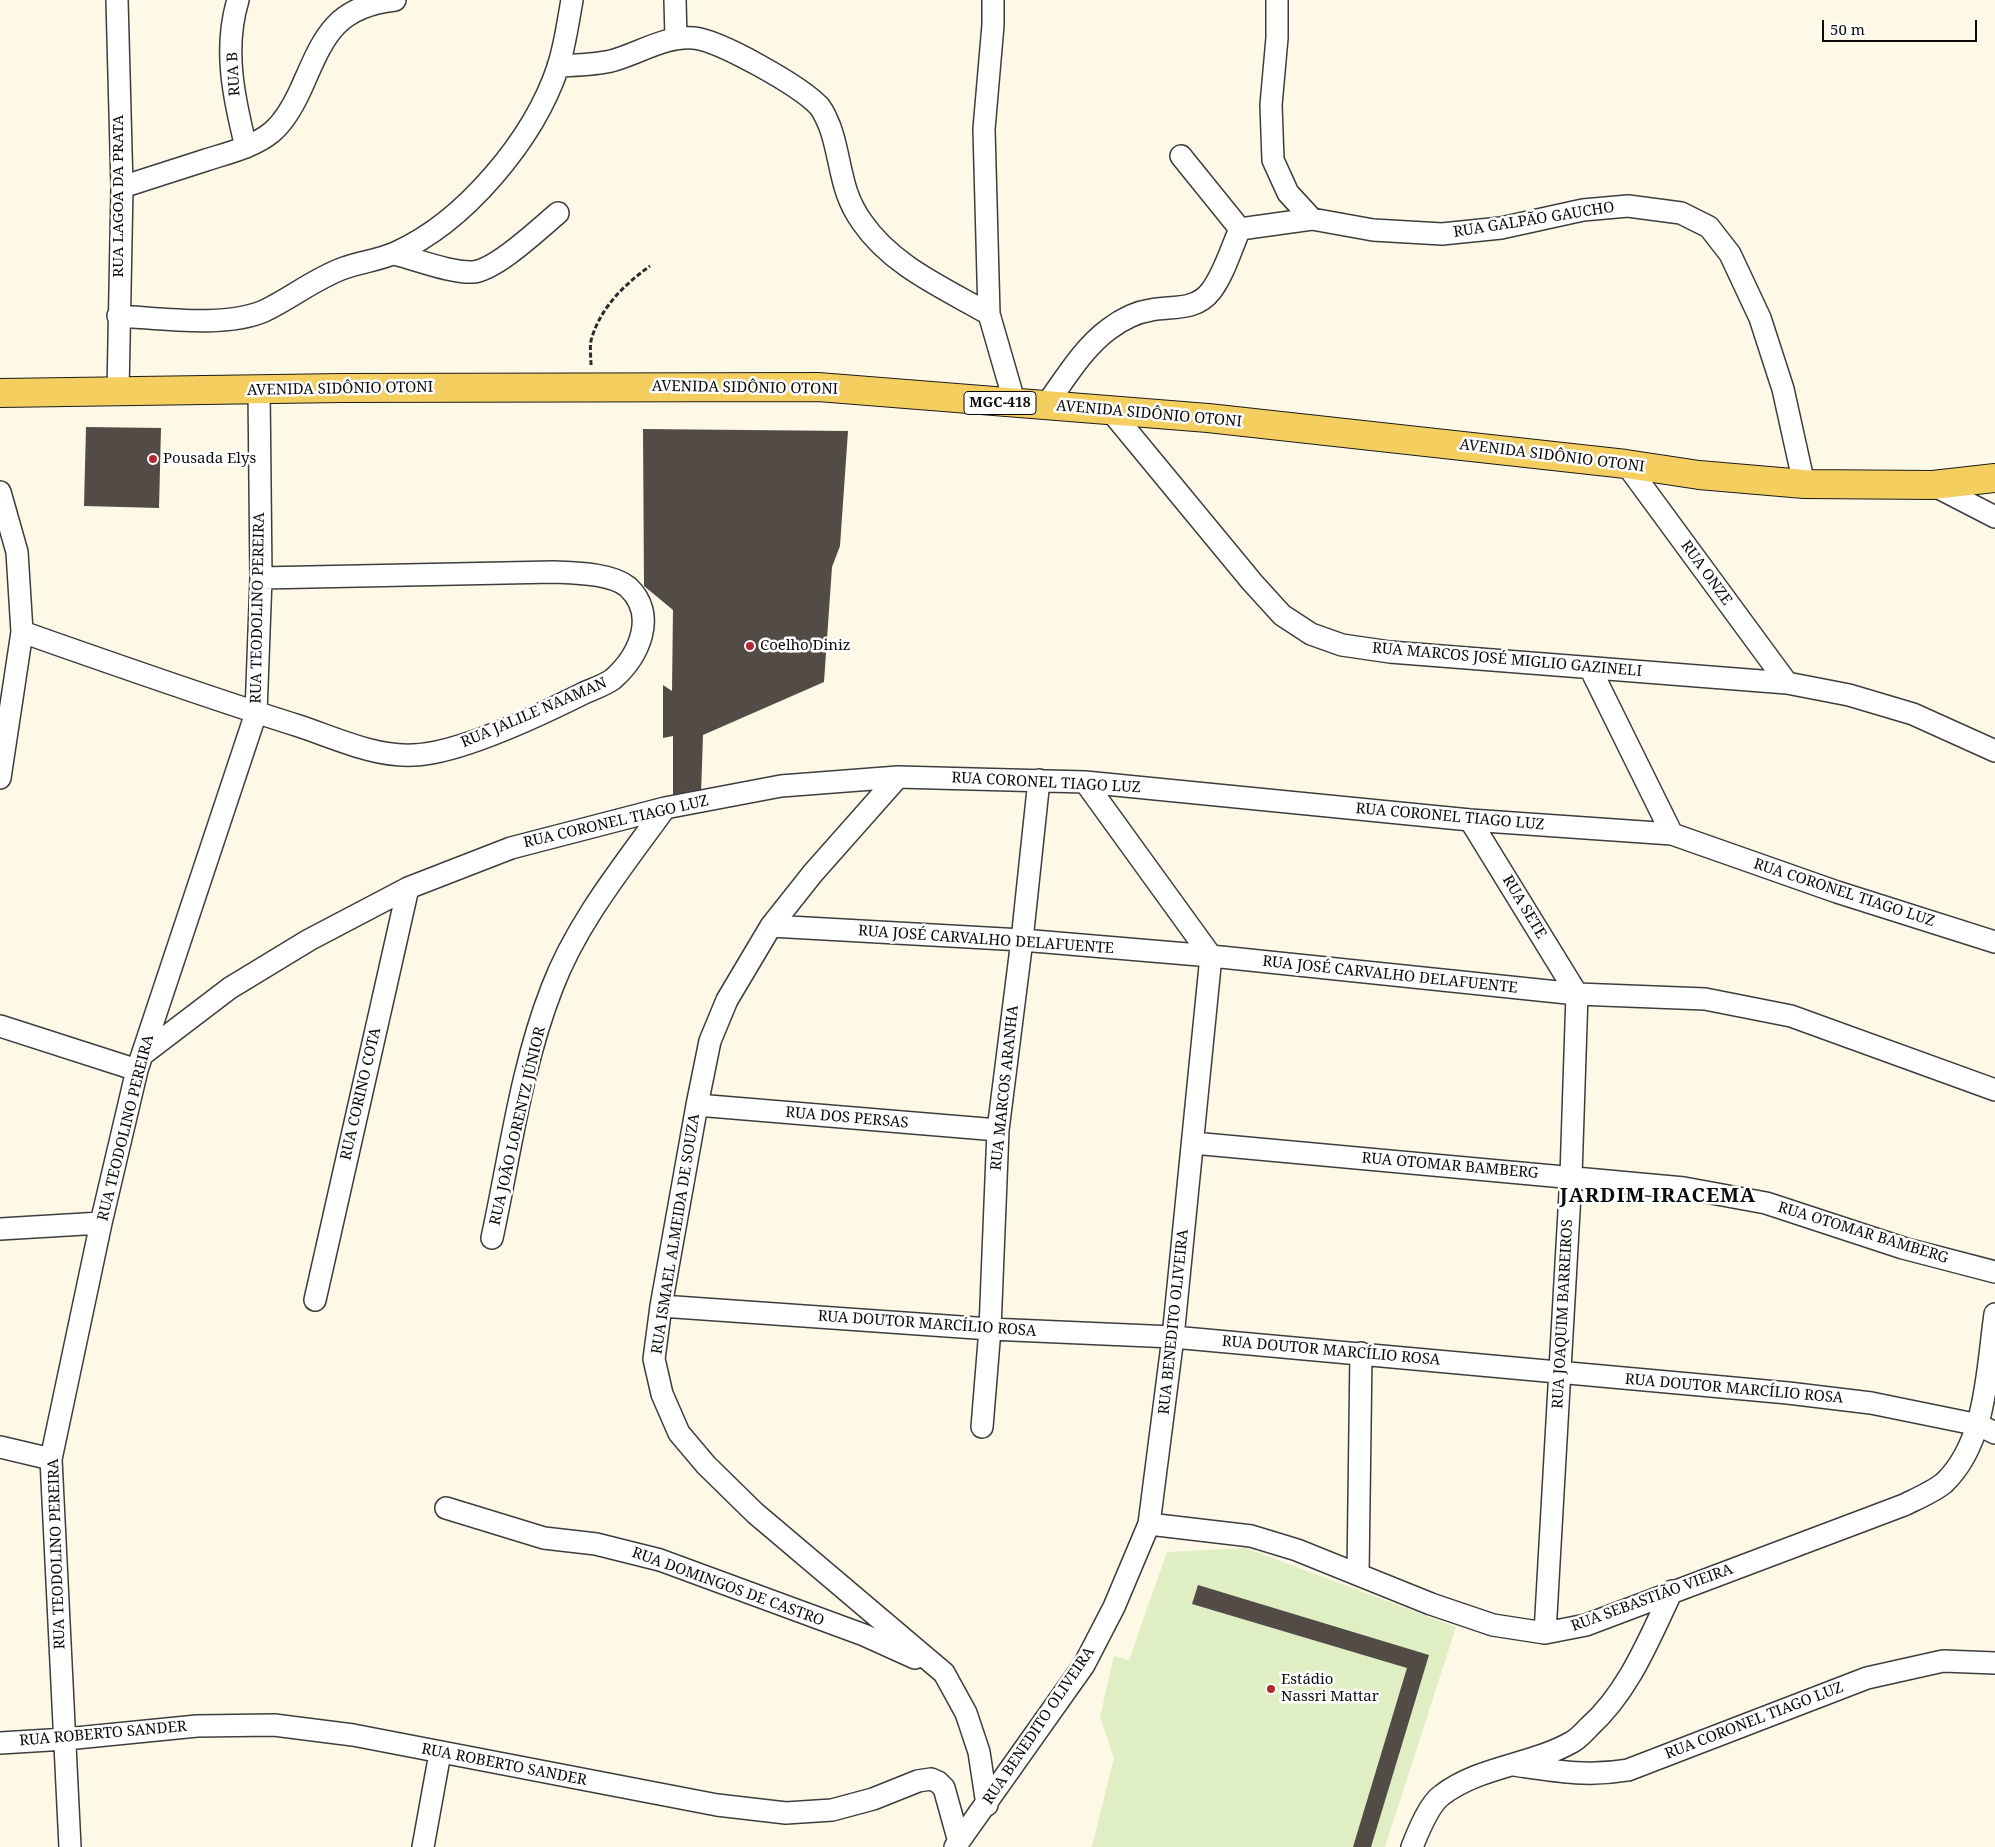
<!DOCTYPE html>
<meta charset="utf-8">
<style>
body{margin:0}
#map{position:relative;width:1995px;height:1847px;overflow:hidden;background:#fef9e7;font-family:"Noto Serif",serif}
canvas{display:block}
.scale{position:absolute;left:1822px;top:20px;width:155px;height:22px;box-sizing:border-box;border:2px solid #0a0a0a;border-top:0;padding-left:6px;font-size:15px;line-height:18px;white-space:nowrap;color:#0a0a0a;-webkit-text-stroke:4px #fff;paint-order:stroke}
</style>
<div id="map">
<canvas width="1995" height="1847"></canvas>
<div class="scale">50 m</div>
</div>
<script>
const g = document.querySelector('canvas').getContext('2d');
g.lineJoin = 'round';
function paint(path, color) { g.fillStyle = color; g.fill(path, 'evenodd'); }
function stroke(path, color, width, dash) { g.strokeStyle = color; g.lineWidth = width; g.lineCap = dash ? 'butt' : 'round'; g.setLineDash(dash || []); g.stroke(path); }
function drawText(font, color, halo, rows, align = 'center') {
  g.font = font + ' "Noto Serif",serif'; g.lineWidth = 5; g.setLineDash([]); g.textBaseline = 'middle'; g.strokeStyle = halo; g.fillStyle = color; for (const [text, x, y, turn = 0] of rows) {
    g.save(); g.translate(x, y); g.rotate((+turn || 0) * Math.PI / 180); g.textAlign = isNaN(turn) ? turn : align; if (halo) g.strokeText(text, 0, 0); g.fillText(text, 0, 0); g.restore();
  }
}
paint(new Path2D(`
 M1246,1548L1456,1627L1385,1847H1092L1114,1758L1100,1717L1114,1656L1129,1660L1167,1552Z`), '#e0eec4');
paint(new Path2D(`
 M86,427L161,428L159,508L84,506Z
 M643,429L848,431L840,546L832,567L824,682L703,735L701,794L673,798V736L663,738V685L672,691L673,610L644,586Z
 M1198,1585L1429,1655L1371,1847H1353L1407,1668L1192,1604Z`), '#524b46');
const minor = new Path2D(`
 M117,0L122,187L118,392
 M238,0C223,49 234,99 246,147
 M675,0L676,38
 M993,0V25L984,129L989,314L1015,404
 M1277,0V38L1271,105L1273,160L1288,193L1312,219L1373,230L1442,234L1501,228L1583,210L1628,206L1681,213L1709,227L1730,254L1760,318L1783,389L1804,484
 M558,66C575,65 594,65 611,61C638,54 666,35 694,38C721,41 800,86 819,106C824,112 830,126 832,133C842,166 841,193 862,222C892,266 944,288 989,314
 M122,187C150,178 178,169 206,160C228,153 254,147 272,132C285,121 293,106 300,91C323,40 332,7 395,0
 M1240,229L1312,219
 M394,254C416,259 450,273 473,272C496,270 539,229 558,213
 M118,316C160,318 225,328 264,311C291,298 316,278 344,268C361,262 379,260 395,253C465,222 534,139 558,67C565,46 568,22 572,0
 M1046,405C1065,379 1083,348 1109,329C1121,320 1137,312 1151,310C1172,306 1196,311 1211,291C1224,274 1231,249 1240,229L1181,156
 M1110,410L1252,582L1282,615L1311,634L1342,645L1390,652L1787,683L1849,695L1913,714L1995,751
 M1626,464L1787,683
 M1933,485L1995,517
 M0,492L17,552L22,632L0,778
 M22,632C114,664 206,697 299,726C335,738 375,757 413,755C459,754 542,714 584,693C593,689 605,685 613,679C639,656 658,615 628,587C611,573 574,573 553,572L261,578
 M1590,668L1672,834
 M898,777L813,873L771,926L727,1000L710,1041L697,1105L661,1306L654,1359L662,1394L679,1433L706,1465L755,1513L944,1673L966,1713L979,1752L987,1805
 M1470,820L1577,994L1571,1176L1545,1633
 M771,926L1022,940L1211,956L1577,994L1705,999L1791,1016L1995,1090
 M0,1026L137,1070
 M142,1055L230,988L309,940L408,888L511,848L665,808L781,786L898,777L1085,782L1470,820L1672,834L1837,892L1995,942
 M697,1105L998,1130
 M1193,1143L1684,1188L1766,1203L1903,1248L1995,1272
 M0,1229L101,1223
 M492,1238C510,1155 521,1067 552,988C577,922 624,865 665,808
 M315,1300L408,888
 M661,1306L990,1329L1173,1337L1788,1393L1871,1403L1979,1425L1995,1433
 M982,1427L990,1329L998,1130L1022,940L1039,780
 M0,1447L51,1459
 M446,1508L544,1538L596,1544L660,1560L864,1635L915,1658
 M1149,1524L1251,1536L1297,1550L1431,1604L1493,1625L1545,1633L1586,1625L1904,1505C1916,1499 1933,1492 1944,1483C1987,1442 1987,1369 1995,1314
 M1358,1574L1361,1353
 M0,1743L66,1739L197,1726L274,1725L353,1735L717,1805L786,1813L832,1810L873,1799L918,1781L931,1779L938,1782L944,1788L959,1842
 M1514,1765C1555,1771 1586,1777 1628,1770L1867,1678L1943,1661L1995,1663
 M70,1847L51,1459L101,1223L137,1070L256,713L261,578L259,390
 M423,1847L440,1753
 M955,1847L1084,1665L1114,1607L1149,1524L1173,1337L1211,956L1085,782
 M1412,1847C1418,1832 1429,1804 1442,1795C1480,1766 1532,1765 1572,1742C1578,1739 1584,1732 1589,1727C1629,1691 1649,1639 1672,1591`);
const primary = new Path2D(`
 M0,393L342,388L818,387L1208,418L1626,464L1699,475L1804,484L1933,485L1995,478`);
stroke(minor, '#3d3d3d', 24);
stroke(primary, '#1b1b1b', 30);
stroke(new Path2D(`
 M591,365C591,356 589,345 592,337C602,306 624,285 650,266`), '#2c2c2c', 3, [5, 2.5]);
stroke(minor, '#fff', 21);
stroke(primary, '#f5ce60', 28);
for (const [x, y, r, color] of [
 [153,459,5,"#b42730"],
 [750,646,5,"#b42730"],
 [1271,1689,5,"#b42730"]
]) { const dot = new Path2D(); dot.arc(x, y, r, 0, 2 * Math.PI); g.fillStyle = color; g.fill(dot); stroke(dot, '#fff', 2); }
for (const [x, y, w] of [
 [1000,403,72]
]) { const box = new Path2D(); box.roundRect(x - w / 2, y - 11.5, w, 23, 4); g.fillStyle = '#fff'; g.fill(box); stroke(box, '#0a0a0a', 1); }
drawText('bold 14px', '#0a0a0a', null, [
 ["MGC-418",1000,403]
]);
drawText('15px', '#0a0a0a', '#fff', [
 ["RUA B",234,74,-93],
 ["RUA LAGOA DA PRATA",119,196,-90],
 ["RUA GALPÃO GAUCHO",1534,220,-9],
 ["AVENIDA SIDÔNIO OTONI",745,388,1],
 ["AVENIDA SIDÔNIO OTONI",340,389,-1],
 ["AVENIDA SIDÔNIO OTONI",1149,414,5],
 ["AVENIDA SIDÔNIO OTONI",1552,456,7],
 ["RUA ONZE",1706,573,54],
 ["RUA TEODOLINO PEREIRA",258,608,-89],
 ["RUA MARCOS JOSÉ MIGLIO GAZINELI",1507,660,5],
 ["RUA JALILE NAAMAN",534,713,-23],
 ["RUA CORONEL TIAGO LUZ",1046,783,3],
 ["RUA CORONEL TIAGO LUZ",1450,817,5],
 ["RUA CORONEL TIAGO LUZ",616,822,-13],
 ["RUA CORONEL TIAGO LUZ",1844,893,18],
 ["RUA SETE",1524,907,59],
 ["RUA JOSÉ CARVALHO DELAFUENTE",986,940,4],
 ["RUA JOSÉ CARVALHO DELAFUENTE",1390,975,6],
 ["RUA MARCOS ARANHA",1005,1088,-84],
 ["RUA CORINO COTA",361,1094,-77],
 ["RUA DOS PERSAS",847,1118,5],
 ["RUA JOÃO LORENTZ JÚNIOR",518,1126,-77],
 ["RUA TEODOLINO PEREIRA",126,1128,-76],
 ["RUA OTOMAR BAMBERG",1450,1166,5],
 ["RUA OTOMAR BAMBERG",1863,1233,17],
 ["RUA ISMAEL ALMEIDA DE SOUZA",676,1234,-81],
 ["RUA JOAQUIM BARREIROS",1563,1314,-87],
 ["RUA BENEDITO OLIVEIRA",1174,1322,-84],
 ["RUA DOUTOR MARCÍLIO ROSA",927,1324,4],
 ["RUA DOUTOR MARCÍLIO ROSA",1331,1351,5],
 ["RUA DOUTOR MARCÍLIO ROSA",1734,1389,5],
 ["RUA TEODOLINO PEREIRA",57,1554,-92],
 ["RUA DOMINGOS DE CASTRO",728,1587,20],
 ["RUA SEBASTIÃO VIEIRA",1652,1598,-20],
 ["RUA CORONEL TIAGO LUZ",1754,1721,-21],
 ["RUA BENEDITO OLIVEIRA",1039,1726,-56],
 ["RUA ROBERTO SANDER",103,1734,-5],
 ["RUA ROBERTO SANDER",504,1765,11]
]);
drawText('15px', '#0a0a0a', '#fff', [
 ["Pousada Elys",163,459],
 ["Coelho Diniz",760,646],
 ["Estádio",1281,1680],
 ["Nassri Mattar",1281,1697]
], 'left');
g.letterSpacing = '1px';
drawText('bold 20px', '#0a0a0a', '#fff', [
 ["JARDIM IRACEMA",1658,1196]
]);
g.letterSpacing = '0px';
</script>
